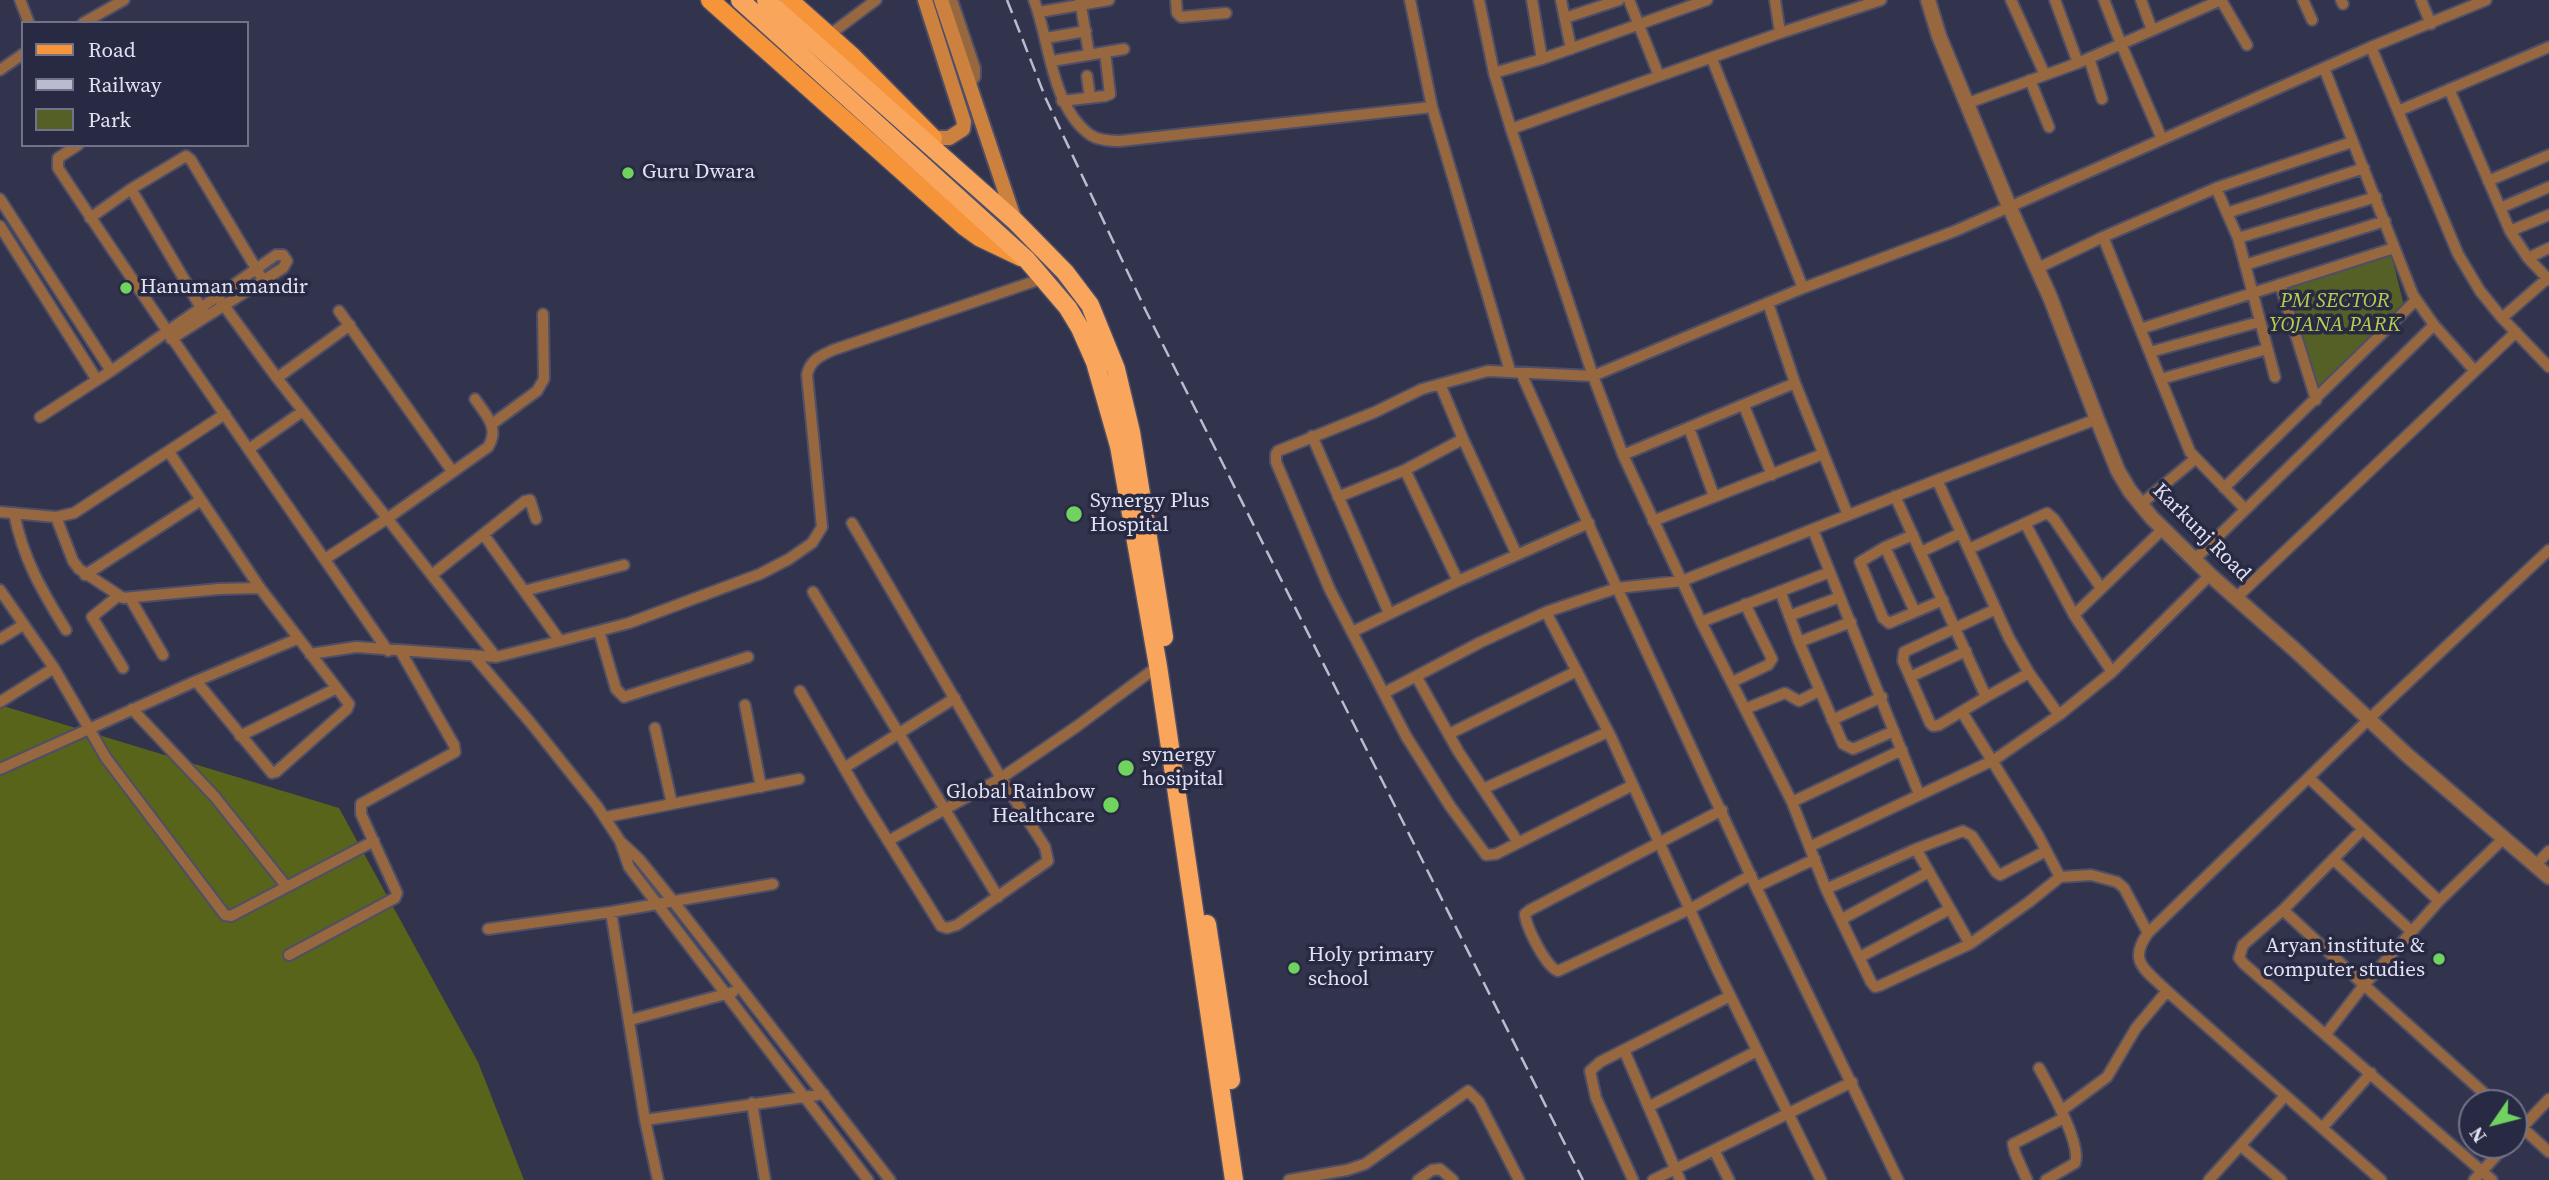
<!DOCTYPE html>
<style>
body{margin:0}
#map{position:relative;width:2549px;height:1180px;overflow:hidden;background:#32334d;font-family:"Source Serif 4",serif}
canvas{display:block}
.legend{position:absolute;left:21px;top:21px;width:228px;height:126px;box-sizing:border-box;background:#282942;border:2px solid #727388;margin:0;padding:9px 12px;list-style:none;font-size:21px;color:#e0e1f2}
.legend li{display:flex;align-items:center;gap:14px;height:35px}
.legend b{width:35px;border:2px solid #727388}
.north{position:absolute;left:2458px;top:1089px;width:70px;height:70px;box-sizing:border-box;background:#282942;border:2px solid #727388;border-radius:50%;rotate:235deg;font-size:19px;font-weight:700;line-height:28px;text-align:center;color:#e0e1f2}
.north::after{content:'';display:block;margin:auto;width:24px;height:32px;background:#70d35f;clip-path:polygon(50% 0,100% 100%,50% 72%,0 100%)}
</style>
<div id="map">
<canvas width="2549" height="1180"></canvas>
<ul class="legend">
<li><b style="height:9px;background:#f69439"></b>Road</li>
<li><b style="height:9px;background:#babbce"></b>Railway</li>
<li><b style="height:19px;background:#556026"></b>Park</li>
</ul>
<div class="north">N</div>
</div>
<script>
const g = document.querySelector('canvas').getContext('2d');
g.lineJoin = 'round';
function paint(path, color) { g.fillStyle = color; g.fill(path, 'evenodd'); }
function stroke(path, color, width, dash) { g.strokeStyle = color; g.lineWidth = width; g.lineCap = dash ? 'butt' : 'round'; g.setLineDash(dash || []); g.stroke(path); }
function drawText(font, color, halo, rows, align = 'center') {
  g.font = font + ' "Source Serif 4",serif'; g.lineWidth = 7; g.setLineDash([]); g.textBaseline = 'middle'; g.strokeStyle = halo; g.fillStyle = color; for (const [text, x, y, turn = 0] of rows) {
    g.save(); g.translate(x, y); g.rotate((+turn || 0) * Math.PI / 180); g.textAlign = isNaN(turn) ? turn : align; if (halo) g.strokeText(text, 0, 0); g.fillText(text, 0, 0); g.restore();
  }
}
paint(new Path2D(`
 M2391,253L2404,306L2317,389L2280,284Z`), '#556026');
paint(new Path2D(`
 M0,705L339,808L478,1062L524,1180H0Z`), '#58641a');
const minor = new Path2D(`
 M20,0L29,23
 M952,0L975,68V77L969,85
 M1034,0C1050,42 1051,105 1089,134C1097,140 1109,141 1120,141L1432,107
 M1080,0L1089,54
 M1176,0L1177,13L1181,17L1226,13
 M1410,0L1432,107L1510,371
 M1479,0L1494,73L1511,129L1593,376L1623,455L1701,622L1792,802L1826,889L1871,982L1875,987L1879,986L1970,944L2029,902L2060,877L2091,875L2117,882L2124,888L2148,933
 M1532,0L1542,59
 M1561,0L1571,49
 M1629,0L1659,76
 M1775,0L1780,33
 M2011,0L2045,75
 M2055,0L2078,63
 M2104,0L2121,44L2162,139
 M2141,0L2152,30
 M2221,0L2247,45
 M2303,0L2312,20
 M2341,0L2343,4
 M2421,0L2431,24
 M1039,12L1109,0
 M1565,18L1619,0
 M83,23L124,0
 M1046,38L1086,31
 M2371,47L2458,254L2480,291L2502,318L2549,367
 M2089,58L2102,99
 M797,59L876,0
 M1712,59L1803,288
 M1052,61L1124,49
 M2324,68L2413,295L2434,325L2474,370
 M0,70L23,54
 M1494,73L1542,59L1707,0
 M1087,76L1090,98
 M2030,80L2049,127
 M2449,89L2510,231L2528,258L2549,280
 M1062,101L1105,96L1110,94L1105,52
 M1968,103L2078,63L2221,0
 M2398,111L2549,47
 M1511,129L1780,33L1881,0
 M78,145L58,158V168C165,331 277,490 388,651
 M2488,181L2549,155
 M2216,188L2238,238L2275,377
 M131,189L204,313
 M0,199L111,371
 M2500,208L2549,187
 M2227,213L2364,168
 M90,218L131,189L186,156L191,160L260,275
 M0,226L97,380
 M2510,231L2549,215
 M2103,237L2190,452L2245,509
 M2238,238L2376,197
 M2528,258L2549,248
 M2245,265L2385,221
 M2038,268L2103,237L2216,188L2352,142
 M2280,284L2316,400
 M217,296L277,378L496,657
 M1768,303L1795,383L1848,515
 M339,311L452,471
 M2502,318L2549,277
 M2140,329L2394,248
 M2150,352L2259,322
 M1521,373L1617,588L1756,887L1898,1180
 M277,378L350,325
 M2161,379L2267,349
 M1440,384L1463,439L1517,555
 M1744,406L1772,475
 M40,417L111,371L276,255H283L287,261L283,268L171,339
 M492,424L537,391L544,379L543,314
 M1689,428L1714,496
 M1312,436L1389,613
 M249,449L303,411
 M169,452L260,588L349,704L347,709L276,772L272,773L196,681
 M1623,455L1795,383
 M1405,470L1458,581
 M1937,480L2009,638L2029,673L2059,715
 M2224,488L2416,300
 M1895,496L1986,697L2029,673
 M1338,497L1405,470L1463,439
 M2141,504L2195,459
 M0,512L56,517L74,513L225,414
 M14,513C23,559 42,591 66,630
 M56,517L73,561L79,569L123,598L219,589L260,588
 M1653,521L1823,454
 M2025,523L2074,615L2112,672
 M1813,530L1919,794
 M484,535L560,641
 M1913,535L1885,547L1860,562L1883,618L1889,623L1894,621L1943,600
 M1885,547L1915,612
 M1969,549L2047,513L2054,519L2101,588
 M1921,552L1961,533
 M325,559L388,518L488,447C500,428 486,415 475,399
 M2194,560L2434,325
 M433,574L525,501L530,500L536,519
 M85,575L201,500
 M0,590L54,668L106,758L225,915L231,916L374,841
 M524,591L624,565
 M1780,591L1799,642
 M813,592L998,897
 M118,596L92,617L123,668
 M2237,597L2516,332
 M130,598L163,655
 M1546,612L1611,737L1716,967L1821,1180
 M2074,615L2163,529
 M1789,616L1840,597
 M1701,622L1830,572
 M1851,622L1799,642L1843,744L1853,749L1894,731
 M599,631L616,689L624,697L748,657
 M1352,632L1458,581L1589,523
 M0,639L23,625
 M1966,651L1910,677L1930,723L1933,726L1939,725L1986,697
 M310,654L356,647L496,657L560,641L629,623L760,574L789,559L812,543L822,527L807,375C810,360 820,356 833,350L1044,278
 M473,655L530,722L597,806L620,841L629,867L868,1180
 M1416,676L1458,751L1518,842
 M1910,677L1903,661L1904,652L1996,609
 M1732,682L1768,665L1772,659L1745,604
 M800,691L861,797L941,926L947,928L957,925L1048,861L1045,847L1001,778L852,523
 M1384,693L1481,642L1546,612L1617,588L1682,581L1937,480L2097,419
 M0,702L54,668
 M745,705L761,787
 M132,709L215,797L286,886
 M1745,709L1785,693L1799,701L1819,691
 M1962,712L2038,835L2060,877
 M1832,720L1882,697
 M655,728L672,804
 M1449,734L1577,671
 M240,736L337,688
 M844,768L955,698
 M0,769L196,681L297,639
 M2309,778L2363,829
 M1633,785L1496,854L1486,855L1450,806L1406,736L1330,590L1276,462V454L1278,451L1375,412L1422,389L1488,371L1593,376L1803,288L1955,231L2371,47L2486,0
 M1483,789L1608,732
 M1792,802L1902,750
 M1722,810L1530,910L1525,914C1526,927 1546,967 1558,971L1690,909L1751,875
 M606,817L799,779
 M888,841L1001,778L1076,727L1158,666
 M622,843L639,859L673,901L890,1180
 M1811,846L1994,760L2059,715L2112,672L2210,575
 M1916,849L1970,944
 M2333,859L2411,931
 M2536,865L2549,851
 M1756,887L1815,859
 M1826,889L1916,849L1963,831L1972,836L1996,872L2000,875L2046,851
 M2439,901L2363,829L2283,910L2243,945L2239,958L2244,964L2492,1180
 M2283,910L2364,985L2326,1034
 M611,912L645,1120L658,1180
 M1842,919L1929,872
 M488,929L611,912L773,884
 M289,955L395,898L397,893L361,814V804L455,752L454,745L401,652
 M1860,957L1950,909
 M630,1020L733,992
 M1624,1050L1680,1180
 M2039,1068C2049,1086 2082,1144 2075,1163L2046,1180
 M752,1103L765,1180
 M2495,1103L2364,985L2439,901L2503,839
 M1650,1106L1757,1051
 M2061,1111L2107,1077L2136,1028L2167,991
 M645,1120L824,1094
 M2514,1120L2549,1152
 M2322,1128L2371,1073
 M2514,1136L2549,1099
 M2241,1146L2281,1180
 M1714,1150L1729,1180
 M1289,1180L1347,1170L1365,1164L1468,1091L1479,1102L1519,1180
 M1418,1180L1432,1170L1440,1169L1453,1180
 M1633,1180L1596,1098L1590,1071L1600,1062L1730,996
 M1653,1180L1852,1082
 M2027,1180L2015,1153L2013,1144L2064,1118
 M2209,1180L2285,1096
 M2381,1180L2167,991C2146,970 2127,962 2148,933L2369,719L2549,550
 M2474,1180L2506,1145`);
const tertiary = new Path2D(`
 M1928,0L1939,36L2009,206L2050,297L2097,419L2118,471L2130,491L2152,518L2210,575L2295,650L2407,755L2549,877`);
const secondary = new Path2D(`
 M941,0L1015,221
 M924,138H949L963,129L964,122L925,0`);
const primary = new Path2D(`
 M710,0L965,227L979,237L1021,257
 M789,0L852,56L933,138`);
const trunk = new Path2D(`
 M740,0L1027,260L1068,308L1080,328L1095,362L1119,446L1158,666L1234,1180
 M766,0L1015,221L1065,272L1090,305L1116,369L1131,432L1164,637
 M1207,924L1231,1080`);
stroke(minor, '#4e4f67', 14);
stroke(tertiary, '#4e4f67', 18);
stroke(secondary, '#4e4f67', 18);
stroke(primary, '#4e4f67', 21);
stroke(trunk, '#4e4f67', 21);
stroke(minor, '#976740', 10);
stroke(tertiary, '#976740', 14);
stroke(secondary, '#cc813f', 14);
stroke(primary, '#f69439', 18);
stroke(trunk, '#f9a55b', 18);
stroke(new Path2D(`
 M1007,0L1046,99L1146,311L1583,1180`), '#babbce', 2.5, [14, 7]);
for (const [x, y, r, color] of [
 [628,173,7,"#70d35f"],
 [126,288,7,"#70d35f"],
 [1074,514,9,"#70d35f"],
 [1126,768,9,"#70d35f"],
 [1111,805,9,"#70d35f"],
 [2439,959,7,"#70d35f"],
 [1294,968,7,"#70d35f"]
]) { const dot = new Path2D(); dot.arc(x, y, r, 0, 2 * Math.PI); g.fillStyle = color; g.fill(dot); stroke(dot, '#282942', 2.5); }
drawText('21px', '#e0e1f2', '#282942', [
 ["Guru Dwara",642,173],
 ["Hanuman mandir",140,288],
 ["Synergy Plus",1090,502],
 ["Hospital",1090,526],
 ["synergy",1142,756],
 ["hosipital",1142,780],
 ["Global Rainbow",1095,793,"right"],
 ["Healthcare",1095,817,"right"],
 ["Aryan institute &",2425,947,"right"],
 ["computer studies",2425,971,"right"],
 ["Holy primary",1308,956],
 ["school",1308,980]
], 'left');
drawText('italic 21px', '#b6cd4f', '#282942', [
 ["PM SECTOR",2335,302],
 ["YOJANA PARK",2335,326]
]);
drawText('21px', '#e0e1f2', '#282942', [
 ["Karkunj Road",2201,533,45]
]);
</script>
